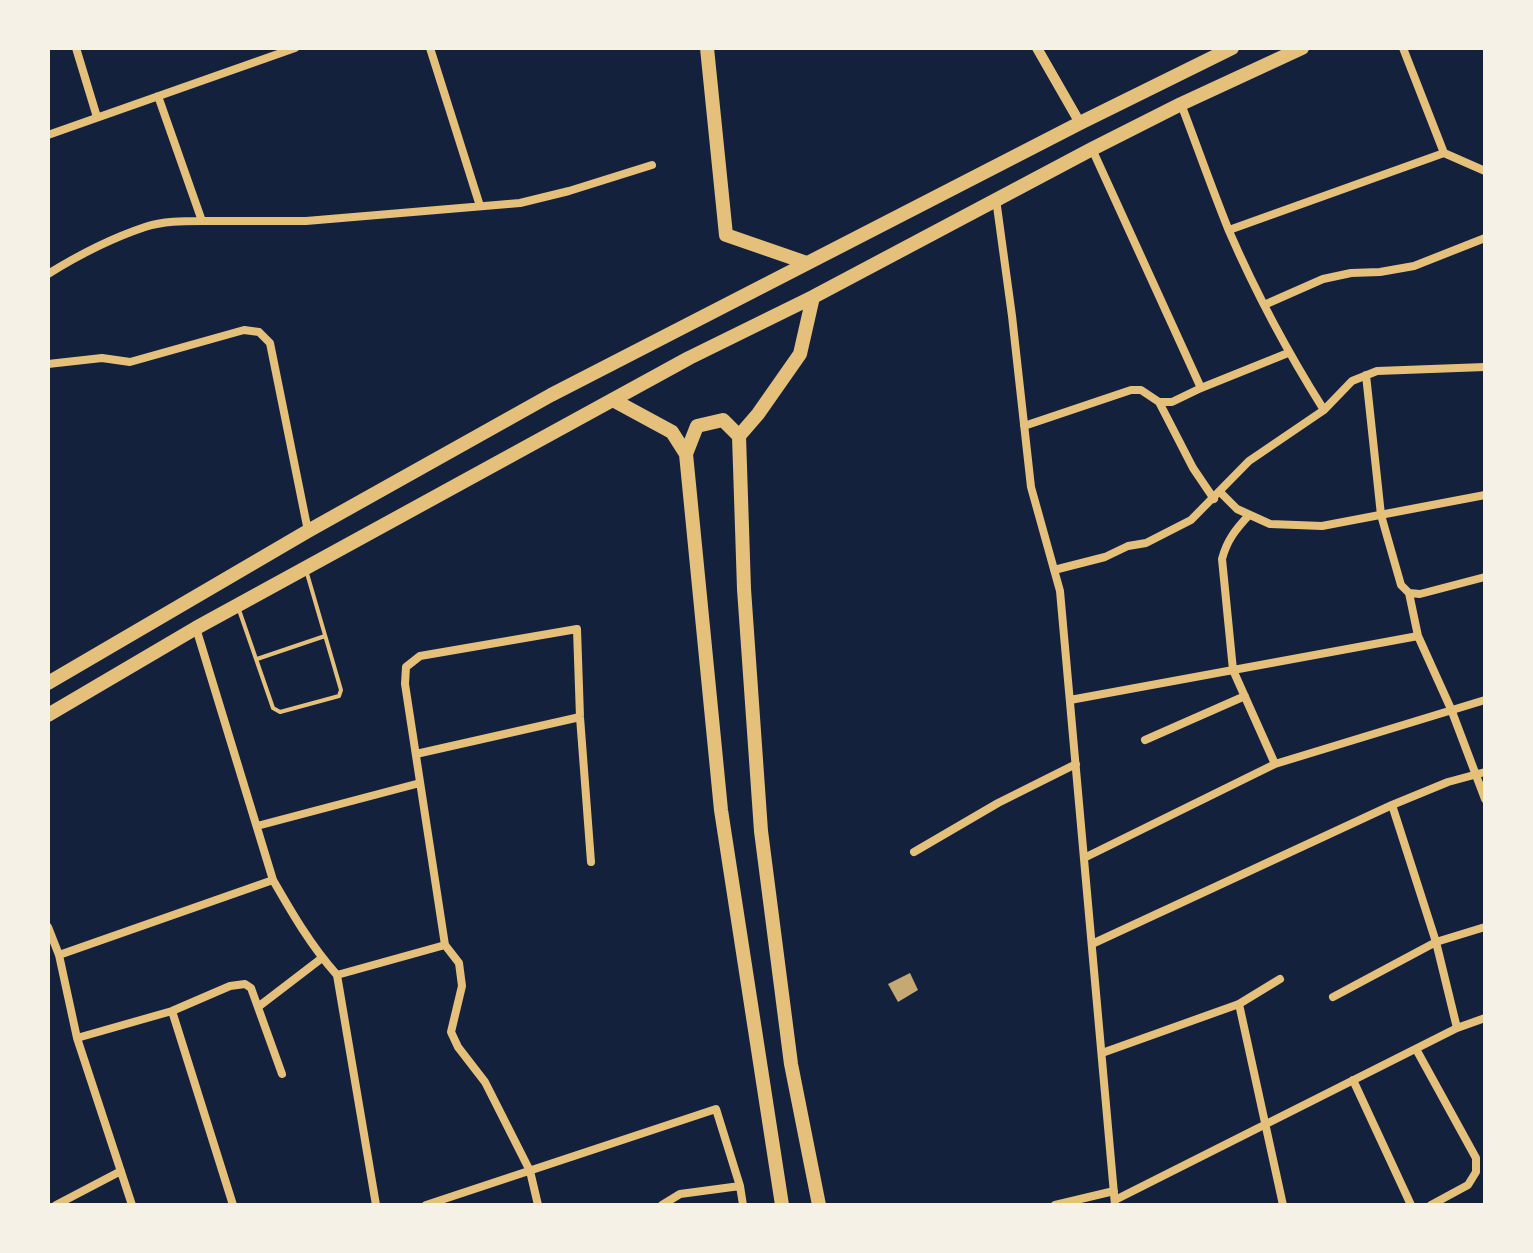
<!DOCTYPE html>
<style>
body{margin:0}
#map{position:relative;width:1533px;height:1253px;overflow:hidden;background:#14213d;font-family:Quicksand,sans-serif}
canvas{display:block}
.frame{position:absolute;inset:0;border:50px solid #f6f1e7;pointer-events:none}
</style>
<div id="map">
<canvas width="1533" height="1253"></canvas>
<div class="frame"></div>
</div>
<script>
const g = document.querySelector('canvas').getContext('2d');
g.lineJoin = 'round';
function paint(path, color) { g.fillStyle = color; g.fill(path, 'evenodd'); }
function stroke(path, color, width, dash) { g.strokeStyle = color; g.lineWidth = width; g.lineCap = dash ? 'butt' : 'round'; g.setLineDash(dash || []); g.stroke(path); }
paint(new Path2D(`
 M910,973L918,990L898,1002L888,984Z`), '#c6a872');
stroke(new Path2D(`
 M238,607L273,708L280,712L339,696L341,690L306,570
 M257,659L325,636`), '#e5c07b', 4);
stroke(new Path2D(`
 M76,48L97,117
 M430,48L480,206
 M1403,48L1444,153L1485,171
 M158,96L202,221H306L520,203L569,191L652,165
 M1181,104C1197,146 1212,189 1229,231C1256,293 1288,353 1324,410
 M48,135L295,48
 M1092,149L1201,388
 M996,199L1012,316L1031,487L1060,591L1115,1205
 M1229,230L1444,153
 M48,274C77,256 112,238 145,227C163,221 183,221 202,221
 M1264,305L1323,279L1351,273L1380,272L1414,266L1485,238
 M48,364L102,358L130,362L244,330L259,332L270,343L308,531
 M1366,375L1381,515L1401,585L1409,593L1420,594L1485,577
 M1159,402L1193,468L1214,499
 M1024,426L1131,390H1141L1159,402H1172L1201,388L1288,353
 M1220,492L1237,509L1270,524L1322,526L1485,495
 M1249,515C1236,529 1227,540 1222,559L1233,670L1275,764
 M1054,570L1105,557L1128,546L1146,543L1191,520L1249,461L1324,410L1352,381L1377,371L1485,367
 M1409,593L1418,636L1451,709L1485,799
 M196,628L273,880C292,913 311,946 337,975L376,1205
 M1070,700L1418,636
 M1145,740L1245,696
 M416,754L580,717
 M1392,805L1436,942L1457,1028
 M257,826L420,783
 M914,852L998,803L1076,764
 M1084,858L1275,764L1485,700
 M48,927L59,955L77,1038L132,1205
 M1092,944L1392,805L1448,782L1485,772
 M59,955L273,880
 M337,975L445,945
 M1333,997L1436,942L1485,927
 M1239,1004L1283,1205
 M258,1007L322,958
 M172,1011L233,1205
 M77,1038L172,1011L230,986L245,984L251,988L282,1074
 M1416,1049L1476,1158V1172L1468,1185L1431,1205
 M1102,1053L1239,1004L1280,979
 M1353,1080L1411,1205
 M1115,1200L1457,1028L1485,1018
 M56,1205L121,1171
 M426,1205L716,1109L740,1186L743,1205
 M538,1205L530,1171L485,1082L458,1047L451,1032L462,986L459,963L445,945L405,684L406,667L420,656L577,629L580,717L591,862
 M662,1205L680,1194L740,1186
 M1055,1205L1114,1191`), '#e5c07b', 8);
stroke(new Path2D(`
 M1037,48L1080,123`), '#e5c07b', 10);
stroke(new Path2D(`
 M707,48L726,235L807,263
 M813,297L800,354L758,414L739,436L744,589L761,831L791,1064L819,1205
 M613,400L672,432L686,454L721,810L782,1205
 M686,454L697,426L723,420L739,436
 M48,683L308,531L551,395L1080,123L1232,48
 M48,715L196,628L689,358L813,297L1092,149L1181,104L1302,48`), '#e5c07b', 14);
</script>
